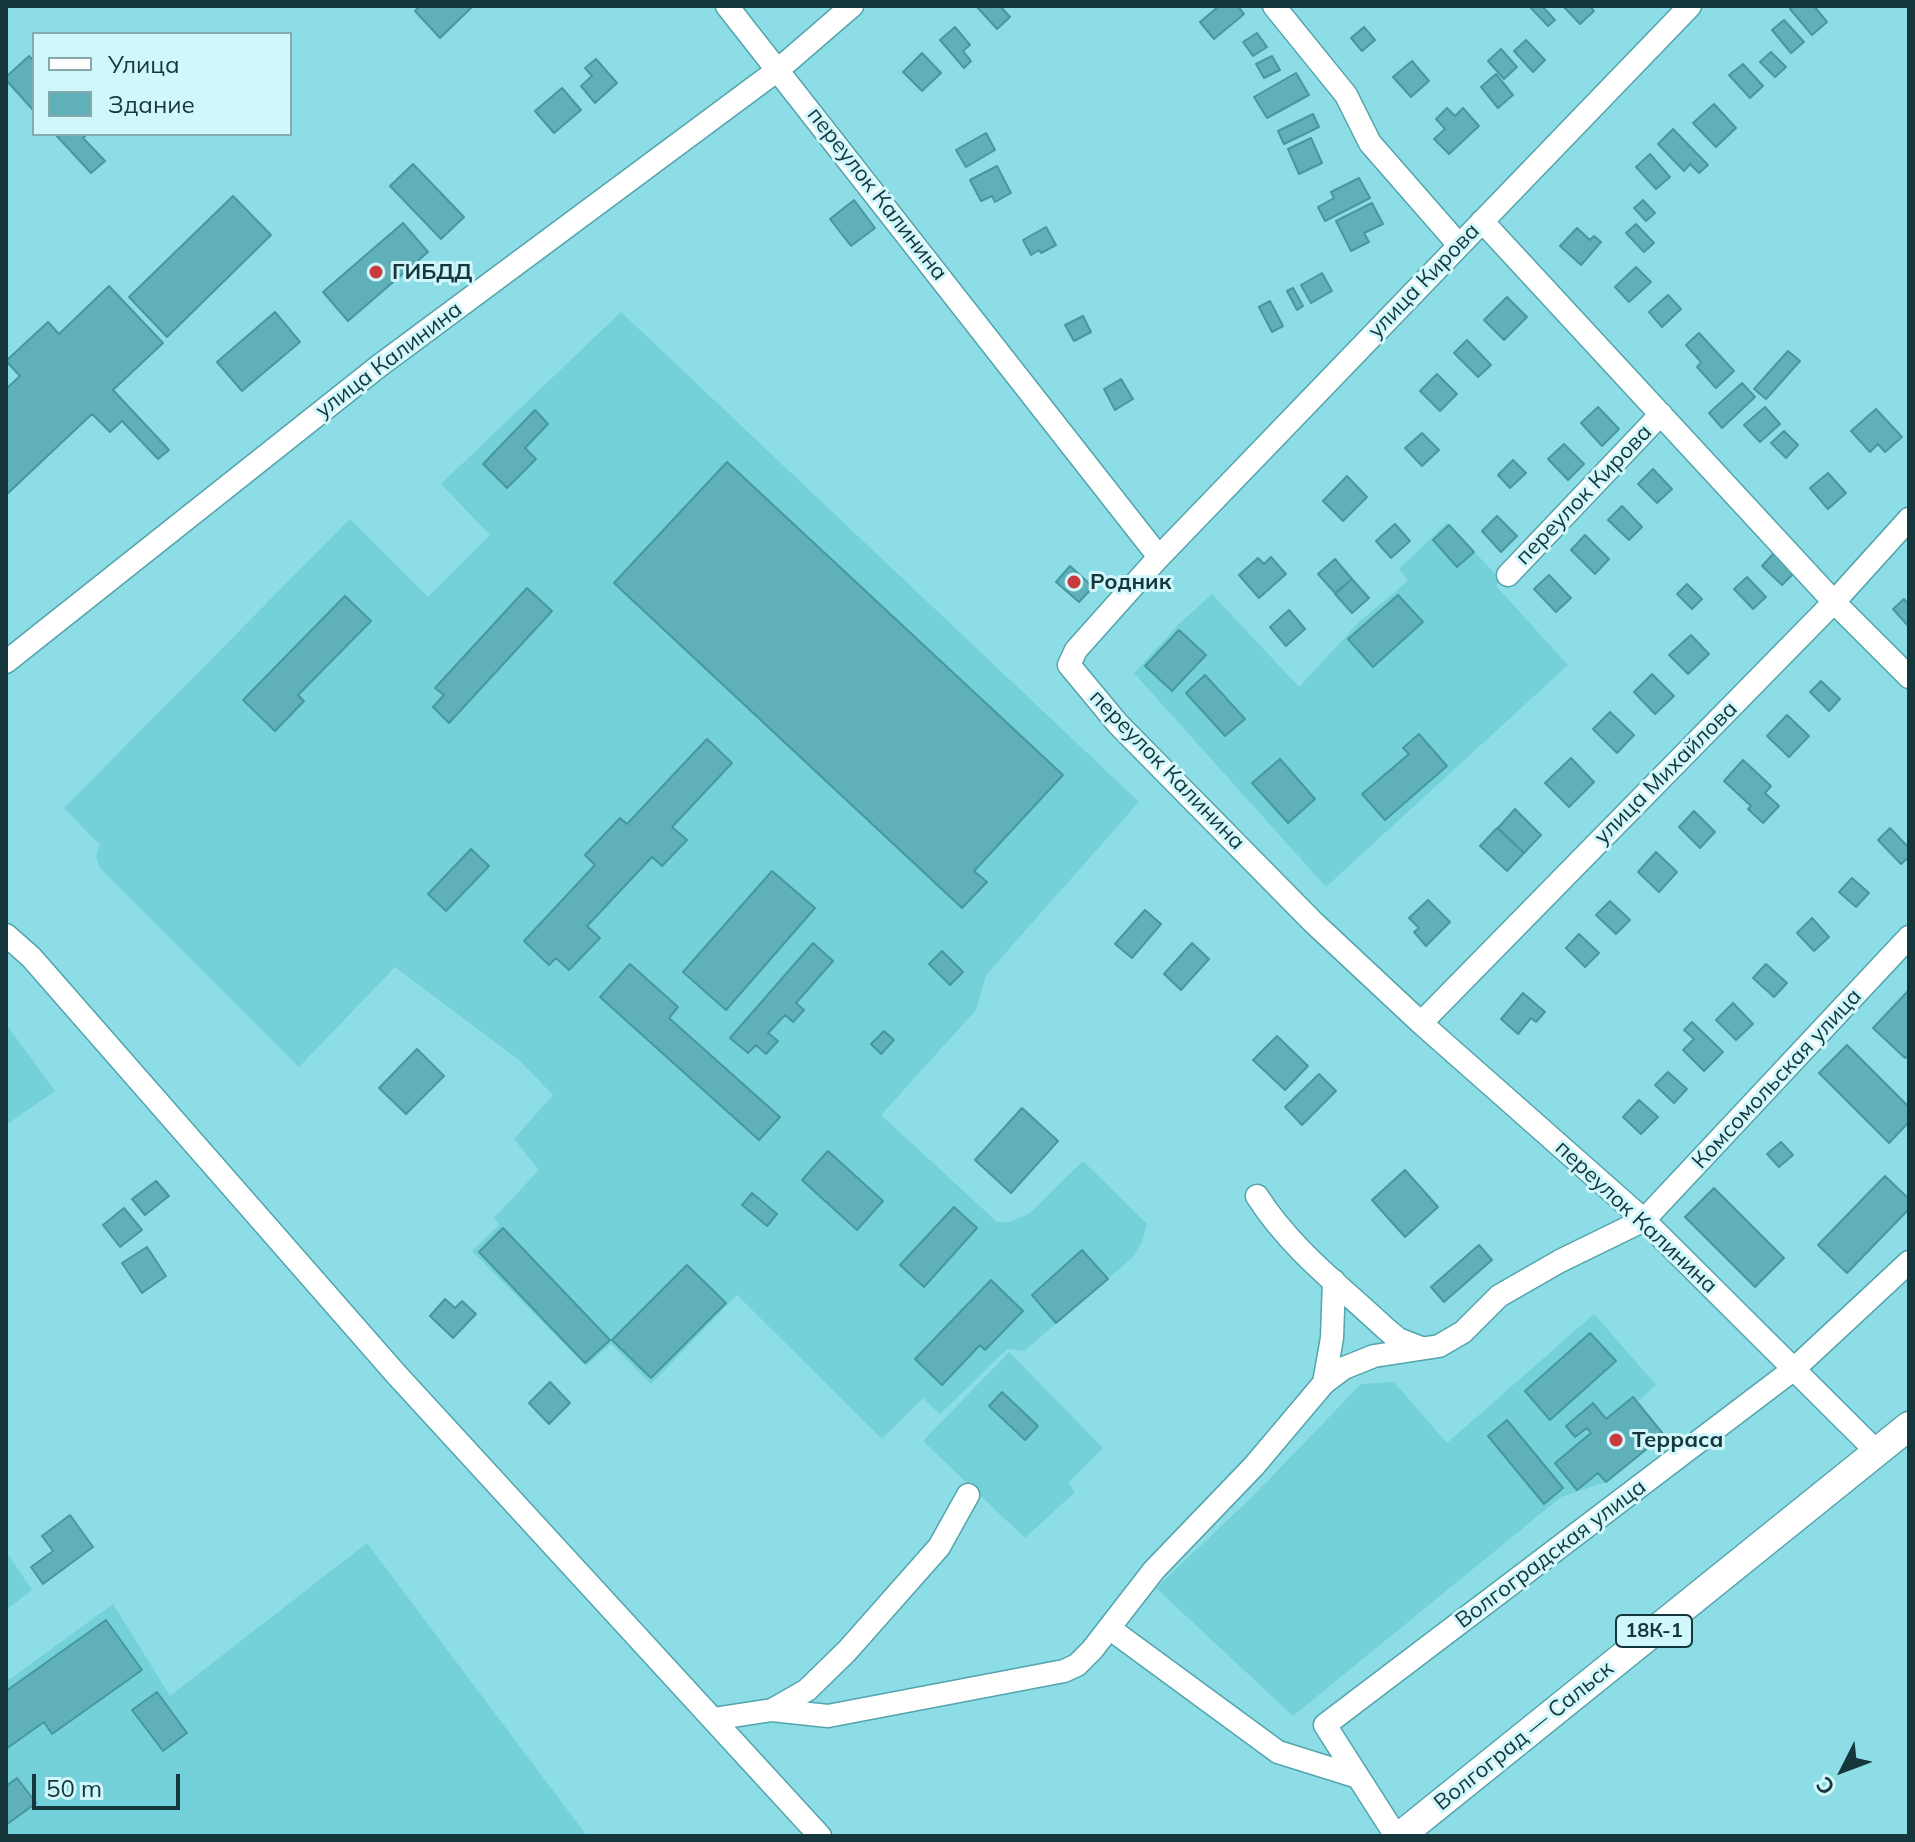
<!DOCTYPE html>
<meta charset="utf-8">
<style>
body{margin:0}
#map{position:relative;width:1915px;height:1842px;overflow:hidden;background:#8cdde6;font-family:Mulish,sans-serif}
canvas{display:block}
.frame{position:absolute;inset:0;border:8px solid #15373b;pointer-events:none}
.legend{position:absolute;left:32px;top:32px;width:260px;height:104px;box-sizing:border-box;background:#d0f7fb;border:2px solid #85aaae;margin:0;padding:10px 14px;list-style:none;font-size:24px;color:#15373b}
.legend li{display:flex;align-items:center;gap:16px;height:40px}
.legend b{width:40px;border:2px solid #85aaae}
.north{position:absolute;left:1803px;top:1730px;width:80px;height:80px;-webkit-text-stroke:6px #d0f7fb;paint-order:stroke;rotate:228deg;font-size:22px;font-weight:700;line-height:32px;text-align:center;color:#15373b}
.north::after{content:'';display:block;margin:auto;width:28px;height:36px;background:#15373b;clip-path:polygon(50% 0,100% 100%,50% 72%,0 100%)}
.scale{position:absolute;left:32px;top:1774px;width:148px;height:36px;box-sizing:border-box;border:4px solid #15373b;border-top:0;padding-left:10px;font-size:24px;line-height:28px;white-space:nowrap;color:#15373b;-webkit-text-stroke:6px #d0f7fb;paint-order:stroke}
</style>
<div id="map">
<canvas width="1915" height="1842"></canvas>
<div class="frame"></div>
<ul class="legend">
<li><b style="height:10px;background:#fff"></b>Улица</li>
<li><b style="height:22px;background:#5fb0b8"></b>Здание</li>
</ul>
<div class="north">С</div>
<div class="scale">50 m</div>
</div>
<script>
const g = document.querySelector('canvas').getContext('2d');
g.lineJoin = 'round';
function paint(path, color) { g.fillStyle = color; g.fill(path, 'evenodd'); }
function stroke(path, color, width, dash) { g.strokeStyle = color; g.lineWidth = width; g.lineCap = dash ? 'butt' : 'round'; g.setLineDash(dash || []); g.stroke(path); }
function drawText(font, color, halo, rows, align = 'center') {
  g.font = font + ' Mulish,sans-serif'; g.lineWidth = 6; g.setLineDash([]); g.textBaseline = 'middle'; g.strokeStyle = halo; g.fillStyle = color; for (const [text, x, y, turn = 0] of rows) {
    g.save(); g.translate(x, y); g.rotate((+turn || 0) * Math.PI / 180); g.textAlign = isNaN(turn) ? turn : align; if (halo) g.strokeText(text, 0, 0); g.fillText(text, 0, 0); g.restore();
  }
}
paint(new Path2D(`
 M621,312L1139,802L986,975L976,1010L881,1115L997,1222H1009L1029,1214L1083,1161L1147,1224L1142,1242L1132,1258L1024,1351L1007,1349L940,1414L923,1398L882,1439L737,1295L651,1384L611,1344L586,1366L472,1251L499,1225L494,1218L539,1170L514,1139L553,1095L519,1060L395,967L299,1067L100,868L96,856L100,845L64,808L350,519L428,597L490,535L441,484Z
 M1447,523L1501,580L1496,586L1568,665L1326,887L1134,673L1179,624L1212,594L1299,687L1359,622L1408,581L1399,569Z
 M6,1024L55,1091L6,1125Z
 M1594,1314L1656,1385L1637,1402L1664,1435L1606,1482L1561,1497L1293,1716L1156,1588L1253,1496L1361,1384L1394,1382L1447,1443Z
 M1009,1352L1103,1448L1068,1483L1075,1492L1025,1538L923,1441Z
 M367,1543L587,1836H6V1682L113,1604L170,1696Z
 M6,1551L32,1590L6,1610Z`), '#74d0d9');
const building = new Path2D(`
 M420,6H473L440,38L415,11Z
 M981,6H1000L1010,17L997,29L978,8Z
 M1219,6H1238L1244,14L1214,39L1200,22Z
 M1542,6L1555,20L1548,26L1530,7Z
 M1563,6H1590L1594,11L1580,24Z
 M1794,6H1814L1827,22L1812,35L1790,9Z
 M1784,20L1804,42L1791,53L1772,30Z
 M955,27L970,45L963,51L971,61L964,68L940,40Z
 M1364,27L1375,40L1362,51L1351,38Z
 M1257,33L1267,47L1253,56L1243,42Z
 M1526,40L1545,60L1533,72L1514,51Z
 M1501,49L1517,67L1504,79L1488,61Z
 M1771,52L1786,67L1775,77L1760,62Z
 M922,53L941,73L922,91L903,72Z
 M29,56L34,61V111L6,80V77Z
 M1272,56L1280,70L1264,78L1256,64Z
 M596,59L617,83L595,103L581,86L592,76L585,68Z
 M1412,61L1429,81L1411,97L1393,77Z
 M1743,64L1763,86L1750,98L1729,75Z
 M1296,73L1309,95L1267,118L1254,97Z
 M1496,74L1513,95L1498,108L1481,87Z
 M562,88L581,110L554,133L535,111Z
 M1714,104L1736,128L1716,147L1693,123Z
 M1447,108L1455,116L1463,108L1479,126L1449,154L1434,139L1445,129L1436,119Z
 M1313,114L1319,127L1284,144L1278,131Z
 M1673,129L1708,165L1699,173L1690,164L1684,171L1658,144Z
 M986,133L995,150L966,167L956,150Z
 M55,134H87L83,138L105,161L91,173Z
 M1311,138L1322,163L1299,174L1288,149Z
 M1650,154L1670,177L1656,189L1636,167Z
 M413,164L464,217L441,239L390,186Z
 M997,166L1011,193L995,202L992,196L981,201L970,180Z
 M1359,178L1370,198L1325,221L1318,207L1334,198L1331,192Z
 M233,196L271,235L167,337L129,297Z
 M854,200L875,228L851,246L830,219Z
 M1643,200L1655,213L1646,221L1634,208Z
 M1372,203L1383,224L1364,233L1369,242L1351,251L1336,221Z
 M403,223L428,252L348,321L323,292Z
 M1636,224L1654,243L1644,252L1626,233Z
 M1046,227L1056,245L1041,253L1039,250L1031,255L1023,240Z
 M1577,228L1590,240L1594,236L1601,242L1581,265L1560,246Z
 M1636,267L1651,282L1629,302L1615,287Z
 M1322,273L1332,291L1311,303L1301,285Z
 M109,286L163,343L113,390L169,450L158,459L122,421L110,432L92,414L6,495V389L20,376L6,361L48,322L59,334Z
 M1293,288L1303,306L1297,310L1287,291Z
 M1668,295L1681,309L1662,327L1649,312Z
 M1507,297L1527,317L1504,340L1484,320Z
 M1270,301L1283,326L1272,332L1259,307Z
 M275,312L300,342L242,391L217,362Z
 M1083,316L1091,332L1074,341L1065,325Z
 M1699,333L1734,371L1716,388L1697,367L1701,362L1686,345Z
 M1467,340L1491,365L1478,377L1454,353Z
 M1788,351L1800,361L1766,399L1754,389Z
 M1437,374L1457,394L1440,411L1420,391Z
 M1121,379L1133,399L1115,410L1104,389Z
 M1742,383L1755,397L1722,428L1709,413Z
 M1598,407L1619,429L1602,446L1581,423Z
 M1765,407L1780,424L1760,442L1744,425Z
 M1876,409L1902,437L1885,452L1878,444L1870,452L1851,431Z
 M535,410L548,424L525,448L536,459L507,488L483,464Z
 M1784,431L1798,445L1786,458L1771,443Z
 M1422,433L1439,450L1422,466L1405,448Z
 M1564,444L1584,464L1568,480L1548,459Z
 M1513,460L1526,473L1510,488L1498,475Z
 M727,462L1063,775L974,871L987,882L962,908L614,583Z
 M1653,469L1672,489L1657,503L1638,484Z
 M1828,473L1846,493L1828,509L1810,488Z
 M1347,476L1367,497L1343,521L1323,501Z
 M1622,506L1642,527L1629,540L1608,520Z
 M1497,516L1517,536L1501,552L1482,531Z
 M1395,524L1410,541L1391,558L1376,541Z
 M1449,525L1474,552L1457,567L1433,540Z
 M1585,535L1609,559L1595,574L1571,550Z
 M1774,553L1794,573L1782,585L1762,566Z
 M1271,557L1286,574L1259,598L1239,575L1258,558L1264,564Z
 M1335,559L1352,579L1335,593L1318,574Z
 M1070,566L1093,587L1079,602L1056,582Z
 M1549,575L1571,598L1556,612L1534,589Z
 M1747,577L1766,597L1753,609L1734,589Z
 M1352,579L1369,598L1352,613L1335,594Z
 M1687,584L1702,599L1692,609L1677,594Z
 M527,588L552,611L449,723L433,707L444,695L435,688Z
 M1398,595L1423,622L1373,667L1348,639Z
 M345,596L371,621L298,695L304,701L275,731L243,700Z
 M1904,599L1909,605V627L1893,609Z
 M1289,610L1305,629L1286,646L1270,627Z
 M1179,630L1206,655L1172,691L1145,666Z
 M1691,635L1709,654L1688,674L1669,655Z
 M1652,674L1674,696L1655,714L1634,692Z
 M1205,675L1245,719L1225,736L1186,693Z
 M1821,681L1840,699L1829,711L1810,692Z
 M1610,712L1634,735L1617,753L1593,729Z
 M1787,715L1809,736L1789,757L1767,736Z
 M1419,734L1447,766L1385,820L1362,794L1409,754L1403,748Z
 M707,739L732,763L672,827L687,840L662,866L652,857L587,926L600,938L569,970L556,958L549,965L524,941L595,865L585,855L620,818L627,824Z
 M1571,758L1594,782L1569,807L1545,783Z
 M1280,759L1315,799L1288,823L1252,783Z
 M1743,760L1771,786L1765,793L1779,806L1763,823L1748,809L1751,806L1724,781Z
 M1515,809L1541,835L1524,853L1498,828Z
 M1694,811L1715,832L1700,848L1679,827Z
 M1497,828L1524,853L1507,871L1480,846Z
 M1890,828L1909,848V857L1901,864L1878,840Z
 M471,849L489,866L446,911L428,894Z
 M1656,852L1677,872L1659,892L1638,872Z
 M772,871L815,908L726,1010L683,972Z
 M1852,878L1869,893L1856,907L1839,892Z
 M1428,900L1450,922L1426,946L1414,932L1419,928L1409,918Z
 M1610,901L1630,920L1616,934L1596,915Z
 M1145,910L1161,924L1132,958L1115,944Z
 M1812,918L1829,937L1814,951L1797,933Z
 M1579,934L1599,953L1585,967L1566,948Z
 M813,943L833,961L796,1003L804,1010L793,1022L785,1015L768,1033L778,1041L766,1054L756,1045L748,1053L730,1038Z
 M1192,943L1209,959L1181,990L1164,974Z
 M942,951L963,972L950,985L929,964Z
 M630,964L678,1007L669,1018L780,1117L759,1140L600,997Z
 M1766,964L1787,983L1774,997L1753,978Z
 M1909,990V1054L1905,1058L1873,1028Z
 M1523,993L1545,1012L1536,1022L1531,1018L1518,1034L1501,1019Z
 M1733,1003L1753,1024L1736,1040L1716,1020Z
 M1692,1022L1723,1052L1704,1071L1683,1050L1694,1039L1684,1030Z
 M884,1031L894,1040L881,1054L871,1044Z
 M1277,1036L1308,1066L1285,1090L1253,1060Z
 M1847,1045L1909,1107V1122L1889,1143L1819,1073Z
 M417,1049L444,1076L406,1114L379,1088Z
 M1668,1072L1687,1089L1674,1103L1655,1085Z
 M1319,1074L1336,1091L1302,1125L1285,1107Z
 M1639,1100L1658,1117L1641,1134L1623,1117Z
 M1022,1108L1058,1141L1011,1193L975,1160Z
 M1781,1142L1793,1155L1779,1167L1767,1154Z
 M828,1151L883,1201L857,1230L802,1180Z
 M1405,1170L1438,1207L1405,1237L1372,1200Z
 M1885,1176L1909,1199V1209L1847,1273L1818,1245Z
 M156,1181L169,1196L145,1215L132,1199Z
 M1714,1188L1784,1258L1755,1287L1685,1217Z
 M752,1193L777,1214L767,1226L742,1205Z
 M954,1207L977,1228L924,1287L900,1265Z
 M124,1208L142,1230L120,1247L103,1225Z
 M503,1228L610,1340L585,1363L479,1252Z
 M1479,1245L1492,1260L1444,1302L1431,1287Z
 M147,1247L166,1276L142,1293L122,1263Z
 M1082,1250L1108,1279L1056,1323L1032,1295Z
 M687,1265L726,1303L651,1378L612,1340Z
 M991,1280L1023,1311L985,1350L980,1345L942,1385L915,1359Z
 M445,1299L455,1308L462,1301L476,1314L453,1338L430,1316Z
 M1590,1333L1616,1361L1550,1420L1525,1391Z
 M550,1382L570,1403L549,1424L529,1403Z
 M1002,1392L1038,1426L1025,1440L989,1406Z
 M1633,1397L1664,1435L1606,1482L1598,1473L1577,1490L1555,1463L1591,1433L1587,1428L1575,1437L1566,1426L1593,1403L1606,1419Z
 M1507,1420L1563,1488L1544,1504L1488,1436Z
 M70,1515L93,1547L43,1584L31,1567L53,1551L42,1536Z
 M106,1620L142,1670L52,1734L44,1722L6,1749V1691Z
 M157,1692L187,1733L163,1751L132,1710Z
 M17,1778L36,1803L6,1825V1786Z`);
paint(building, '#5fb0b8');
stroke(building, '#4698a0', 2);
const minor = new Path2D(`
 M727,6L1159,557L1076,650L1069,665L1118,724L1313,922L1421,1023L1644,1220L1877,1452
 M1274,6L1346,95L1370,143L1459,245
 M1482,221L1834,602L1909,677
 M1159,557L1690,6
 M1508,575L1661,414
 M6,662L379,366L779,69L852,6
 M6,935L31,957L396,1374L820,1836
 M1421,1023L1834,602L1909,519
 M1257,1196C1290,1248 1340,1286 1385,1328L1398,1339L1421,1348
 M1324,1383L1332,1338L1334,1281
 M1109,1628L1278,1752L1358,1777
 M772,1710L828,1716L1064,1671L1077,1665L1092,1650L1154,1570L1254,1466L1324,1383L1344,1368L1374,1356L1439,1346L1463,1332L1499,1296L1560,1261L1644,1220L1909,937
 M713,1719L772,1710L807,1690L847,1651L939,1547L968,1495
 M1396,1836L1325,1725L1794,1369L1909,1262`);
const major = new Path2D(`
 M1400,1836L1909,1426`);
stroke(minor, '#53a4ac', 25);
stroke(major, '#53a4ac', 31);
stroke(minor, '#fff', 22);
stroke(major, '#fff', 28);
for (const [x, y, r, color] of [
 [376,272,8,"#ca3a3d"],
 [1074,582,8,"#ca3a3d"],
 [1616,1440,8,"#ca3a3d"]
]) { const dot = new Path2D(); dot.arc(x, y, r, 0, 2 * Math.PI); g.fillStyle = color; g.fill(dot); stroke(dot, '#d0f7fb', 3); }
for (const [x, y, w] of [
 [1654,1631,76]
]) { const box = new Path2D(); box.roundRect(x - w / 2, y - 16, w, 32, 6); g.fillStyle = '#d0f7fb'; g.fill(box); stroke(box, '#15373b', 2); }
drawText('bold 20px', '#15373b', null, [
 ["18К-1",1654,1631]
]);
drawText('22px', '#15373b', '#d0f7fb', [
 ["переулок Калинина",877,194,52],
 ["улица Кирова",1424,281,-46],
 ["улица Калинина",389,360,-37],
 ["переулок Кирова",1584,495,-46],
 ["переулок Калинина",1167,770,46],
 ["улица Михайлова",1666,773,-45],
 ["Комсомольская улица",1777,1079,-47],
 ["переулок Калинина",1636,1217,43],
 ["Волгоградская улица",1551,1554,-37],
 ["Волгоград — Сальск",1524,1736,-39]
]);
drawText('bold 22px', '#15373b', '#d0f7fb', [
 ["ГИБДД",392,272],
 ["Родник",1090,582],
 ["Терраса",1632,1440]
], 'left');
</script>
